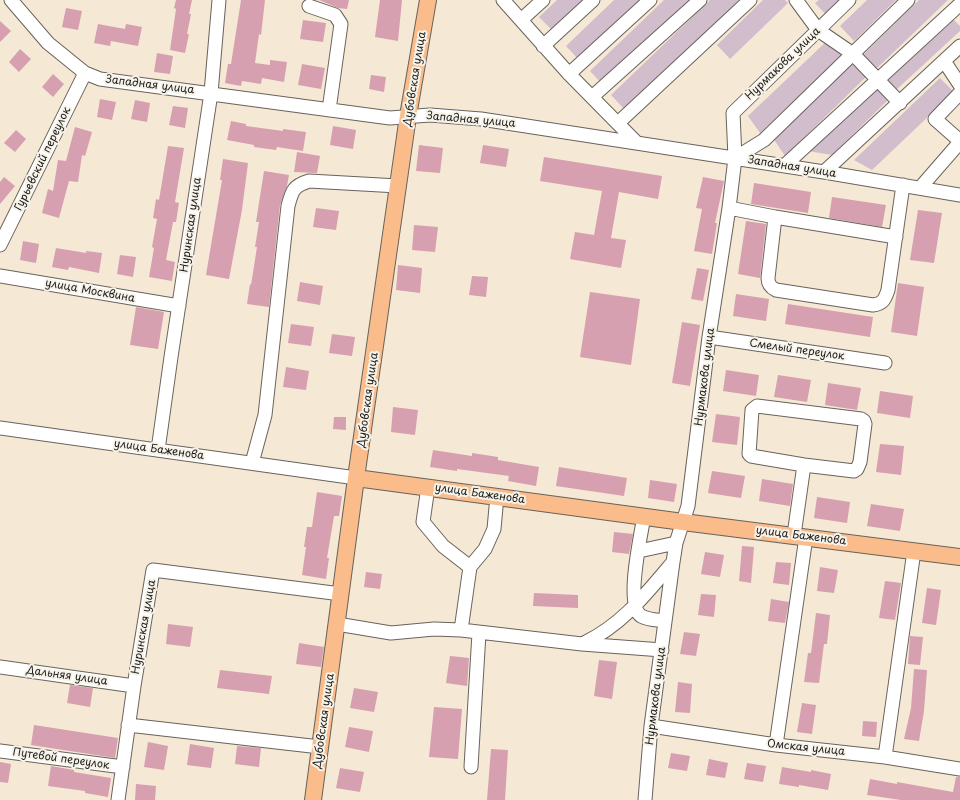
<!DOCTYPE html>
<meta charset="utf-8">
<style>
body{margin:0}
canvas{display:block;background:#f5e8d4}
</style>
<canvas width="960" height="800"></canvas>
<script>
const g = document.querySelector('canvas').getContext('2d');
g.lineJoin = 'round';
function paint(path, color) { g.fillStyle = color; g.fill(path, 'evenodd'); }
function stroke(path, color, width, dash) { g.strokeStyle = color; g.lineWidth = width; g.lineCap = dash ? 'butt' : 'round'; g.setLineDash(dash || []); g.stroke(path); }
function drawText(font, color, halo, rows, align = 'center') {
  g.font = font + ' "Playpen Sans",sans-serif'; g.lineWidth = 4; g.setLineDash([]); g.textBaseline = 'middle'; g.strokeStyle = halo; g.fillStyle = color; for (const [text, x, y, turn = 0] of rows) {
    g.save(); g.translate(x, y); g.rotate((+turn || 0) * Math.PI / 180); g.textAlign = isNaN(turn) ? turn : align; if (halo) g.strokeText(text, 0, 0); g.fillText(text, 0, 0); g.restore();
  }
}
paint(new Path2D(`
 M557,0H585L553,31L539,17Z
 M614,0H643L580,61L566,46Z
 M664,0H693L604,86L590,71Z
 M710,0H739L625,110L611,95Z
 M763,0H785L788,3L730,59L717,45Z
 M819,0H848L829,18L815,3Z
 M867,0H896L854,41L840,26Z
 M919,0H948L875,70L862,56Z
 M948,14L960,26V31L896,90L882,80Z
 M829,39L843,54L760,133L748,116Z
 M853,62L867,76L785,156L773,138Z
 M940,78L954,92L872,170L854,160Z
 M874,85L888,100L832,155L808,151Z`), '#d1bdcc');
paint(new Path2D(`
 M176,0H192L189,14H191L187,34H189L185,53L170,50L176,9L174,8Z
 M241,0H265L261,35L259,34L255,63L270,65V60L287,62L284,82L262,78L261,84L242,81L241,86L225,83L228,64H231Z
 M319,0H349L347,9L338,8Z
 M380,0H402L398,41L375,37Z
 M66,8L82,11L78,30L62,27Z
 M303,20L326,23L323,42L300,39Z
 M0,21L11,31L0,42Z
 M98,24L125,29L126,24L142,27L138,46L111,41L110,46L94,43Z
 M20,49L31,59L19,72L9,62Z
 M157,53L173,56L170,74L154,72Z
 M302,64L325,68L321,89L298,85Z
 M53,74L64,84L53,97L42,87Z
 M371,75L386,77L384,92L369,89Z
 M100,99L116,102L112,120L97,117Z
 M135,100L150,103L147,122L131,119Z
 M173,106L188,108L185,128L169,125Z
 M231,121L246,124V126L283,131V129L306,132L303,151L277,147L276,150L254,147V145L227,140Z
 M333,126L356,130L353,149L330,145Z
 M75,127L92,132L85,156L82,155L78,182L69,181L59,218L42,213L48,189L53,191L58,160L66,161Z
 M16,130L26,139L15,152L4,143Z
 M419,145L443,148L440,173L416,171Z
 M483,145L509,149L506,167L480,163Z
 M168,146L184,148L175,202L179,203L176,222H173L166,260L175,262L172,281L149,277L154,248L152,247L157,219L153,218L156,199L159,200Z
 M297,152L320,156L317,173L294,172Z
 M544,157L662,176L658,199L619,192L611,238L626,240L621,268L570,259L575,232L594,235L602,191L540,181Z
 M223,159L248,163L242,210L229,279L206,275L222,180H220Z
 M264,171L289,175L287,186L280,205L269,307L247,304L250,284L251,285L257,247H255L259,222H256Z
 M4,177L15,186L0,204V182Z
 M703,177L724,181L715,223H717L712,254L694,251L702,209L696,208Z
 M754,183L811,192L808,213L751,204Z
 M832,197L886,205L882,227L829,218Z
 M316,208L339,211L336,230L313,227Z
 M918,210L942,213L934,263L910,260Z
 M746,221L766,224L760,278L738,274Z
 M414,225L438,227L435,252L412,250Z
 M23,241L39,244L36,263L20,260Z
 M56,248L86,253V251L102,253L99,273L69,267L68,270L52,267Z
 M120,255L136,257L133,277L117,274Z
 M398,265L422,268L420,293L396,290Z
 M697,268L709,270L703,301L691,299Z
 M472,276L488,277L486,297L469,295Z
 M300,282L323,286L320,305L297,301Z
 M898,283L924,287L917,336L891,332Z
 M590,292L640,299L631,365L580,357Z
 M736,294L769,299L766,321L733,316Z
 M788,304L873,317L870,337L785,324Z
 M136,307L164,312L158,349L130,345Z
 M682,322L700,325L690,386L672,383Z
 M291,324L314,327L311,346L288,343Z
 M332,334L355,337L352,356L329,353Z
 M286,367L309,371L306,390L283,387Z
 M726,370L759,375L756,396L723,391Z
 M778,375L811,380L807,402L774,397Z
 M828,383L861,388L857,410L825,405Z
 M880,391L913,396L910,418L877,413Z
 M393,407L418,410L415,435L391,432Z
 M716,414L740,417L737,445L712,442Z
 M334,417H346V430L333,429Z
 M880,444L904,446L901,475L876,472Z
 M433,450L472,456V453L498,457V460L539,467L536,486L508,481L509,476L457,469V471L430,467Z
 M559,467L627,478L624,496L556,486Z
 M712,471L745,476L741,498L708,493Z
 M762,479L793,484L790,506L759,501Z
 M650,480L677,484L674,502L648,498Z
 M317,492L342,496L339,516H334L327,558H329L326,579L302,575L306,547H304L307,527H312Z
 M817,497L850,502L847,523L814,518Z
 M871,504L904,509L900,531L867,526Z
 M614,532L633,534L629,554L612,552Z
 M742,546L754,547L751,583L739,581Z
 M705,552L724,555L720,577L701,574Z
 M776,562L791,563L789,585L773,583Z
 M820,567L838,570L834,593L817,591Z
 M366,572L382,574L380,589L364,587Z
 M885,581L901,583L895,620L879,618Z
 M927,588L941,590L936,625L922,623Z
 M534,593L578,595V608L533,606Z
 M701,594L716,595L714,617L698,615Z
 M771,599L789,602L785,623L768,621Z
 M816,613L830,615L827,644H824L819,683L804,682L808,653H811Z
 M168,624L193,627L190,647L166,644Z
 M684,632L700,634L696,656L680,654Z
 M910,636L923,637L920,665L908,664Z
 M299,643L324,647L321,667L296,664Z
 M450,656L469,658L467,686L446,683Z
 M599,660L617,662L612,699L594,696Z
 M914,669L927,670L924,711L919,741L904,739L911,708Z
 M220,670L272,676L269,694L217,688Z
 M678,682L692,684L690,713L675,712Z
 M70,685L93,688L90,707L67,703Z
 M354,688L378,692L374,712L350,708Z
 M802,703L816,705L812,734L797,732Z
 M434,707L462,709L458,759L429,757Z
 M863,721L877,722L876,737L862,736Z
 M34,725L118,738L115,758L31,745Z
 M349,727L373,731L369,752L345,747Z
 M148,742L168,746L164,770L144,767Z
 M190,744L214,748L211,768L187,765Z
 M237,746L261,748L259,767L235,764Z
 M491,749L508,750L505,800H487Z
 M671,753L690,756L687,771L668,768Z
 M709,759L728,763L725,778L706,775Z
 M0,762L11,764L8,783L0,782Z
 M747,763L766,766L763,782L744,779Z
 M51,766L74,770V772L111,778L108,797L85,793V791L48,786Z
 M782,767L811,772V770L831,774L828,790L799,785V787L779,784Z
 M340,768L364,772L360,792L336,788Z
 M956,777H960V800H901L867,795L870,779L897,784V782L953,792Z
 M136,784L156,786L155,800H135Z`), '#d7a0b0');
const minor = new Path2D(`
 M11,0L48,43L85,73L100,79L390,118L430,115L481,119L824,172L960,195
 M503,0L569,74L636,142
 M796,0L818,30L853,54L900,103
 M309,6L335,15L341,24L329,110
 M521,20L543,0
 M543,46L593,0
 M944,61L960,85
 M569,74L650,0
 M960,93L935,119L960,141
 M592,97L700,0
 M618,123L750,0
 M735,158L764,140L908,0
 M784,166L958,6
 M824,172L960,46
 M920,188L960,142
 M729,208L775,217L768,278C768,284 770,287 776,290L873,305C883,304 885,299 888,290L903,185
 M775,217L896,237
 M0,245L85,73
 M0,276L179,306
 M709,337L885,363
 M757,406L861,419L864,421L865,424L860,462L857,469L854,471L804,465L751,456L749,454L752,410Z
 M0,428L356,478
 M158,450L171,357L211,93L219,0
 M252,463L265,415L288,206C292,191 293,186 309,181L398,186
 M428,487L423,522L443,546L470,567L461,630
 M644,516C641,535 625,605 641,616C648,620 658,620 665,621
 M794,535L804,465
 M639,551L676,543
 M470,567L485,549L494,529L497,496
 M337,624L391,633L434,629L461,630L582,644L662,650
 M584,643C622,625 646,594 673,562
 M0,667L134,686
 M128,725L320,747
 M651,726L776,745L885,757L960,769
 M776,745L806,537
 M0,751L123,767
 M885,757L914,551
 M471,767L479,633
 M118,800L134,686L153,570L341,594
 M645,800L651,726L673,562L676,543L688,506L709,337L729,208L735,158L733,113L849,0`);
const major = new Path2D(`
 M356,478L683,522L960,557
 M313,800L356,478L408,116L428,0`);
stroke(minor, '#68635c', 15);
stroke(major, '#68635c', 18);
stroke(minor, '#fff', 13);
stroke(major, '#f9bc8a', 16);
drawText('11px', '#1c1c1c', '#f7f3e8', [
 ["Нурмакова улица",783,64,-44],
 ["Дубовская улица",415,79,-81],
 ["Западная улица",150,85,7],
 ["Западная улица",471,120,5],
 ["Гурьевский переулок",43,159,-64],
 ["Западная улица",792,167,9],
 ["Нуринская улица",191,225,-82],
 ["улица Москвина",90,291,10],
 ["Смелый переулок",797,350,8],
 ["Нурмакова улица",705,377,-83],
 ["Дубовская улица",368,400,-82],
 ["улица Баженова",159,450,8],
 ["улица Баженова",480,494,8],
 ["улица Баженова",801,536,7],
 ["Нуринская улица",144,627,-80],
 ["Дальняя улица",67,676,8],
 ["Нурмакова улица",656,696,-83],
 ["Дубовская улица",324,721,-82],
 ["Омская улица",806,748,6],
 ["Путевой переулок",61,759,8]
]);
</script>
